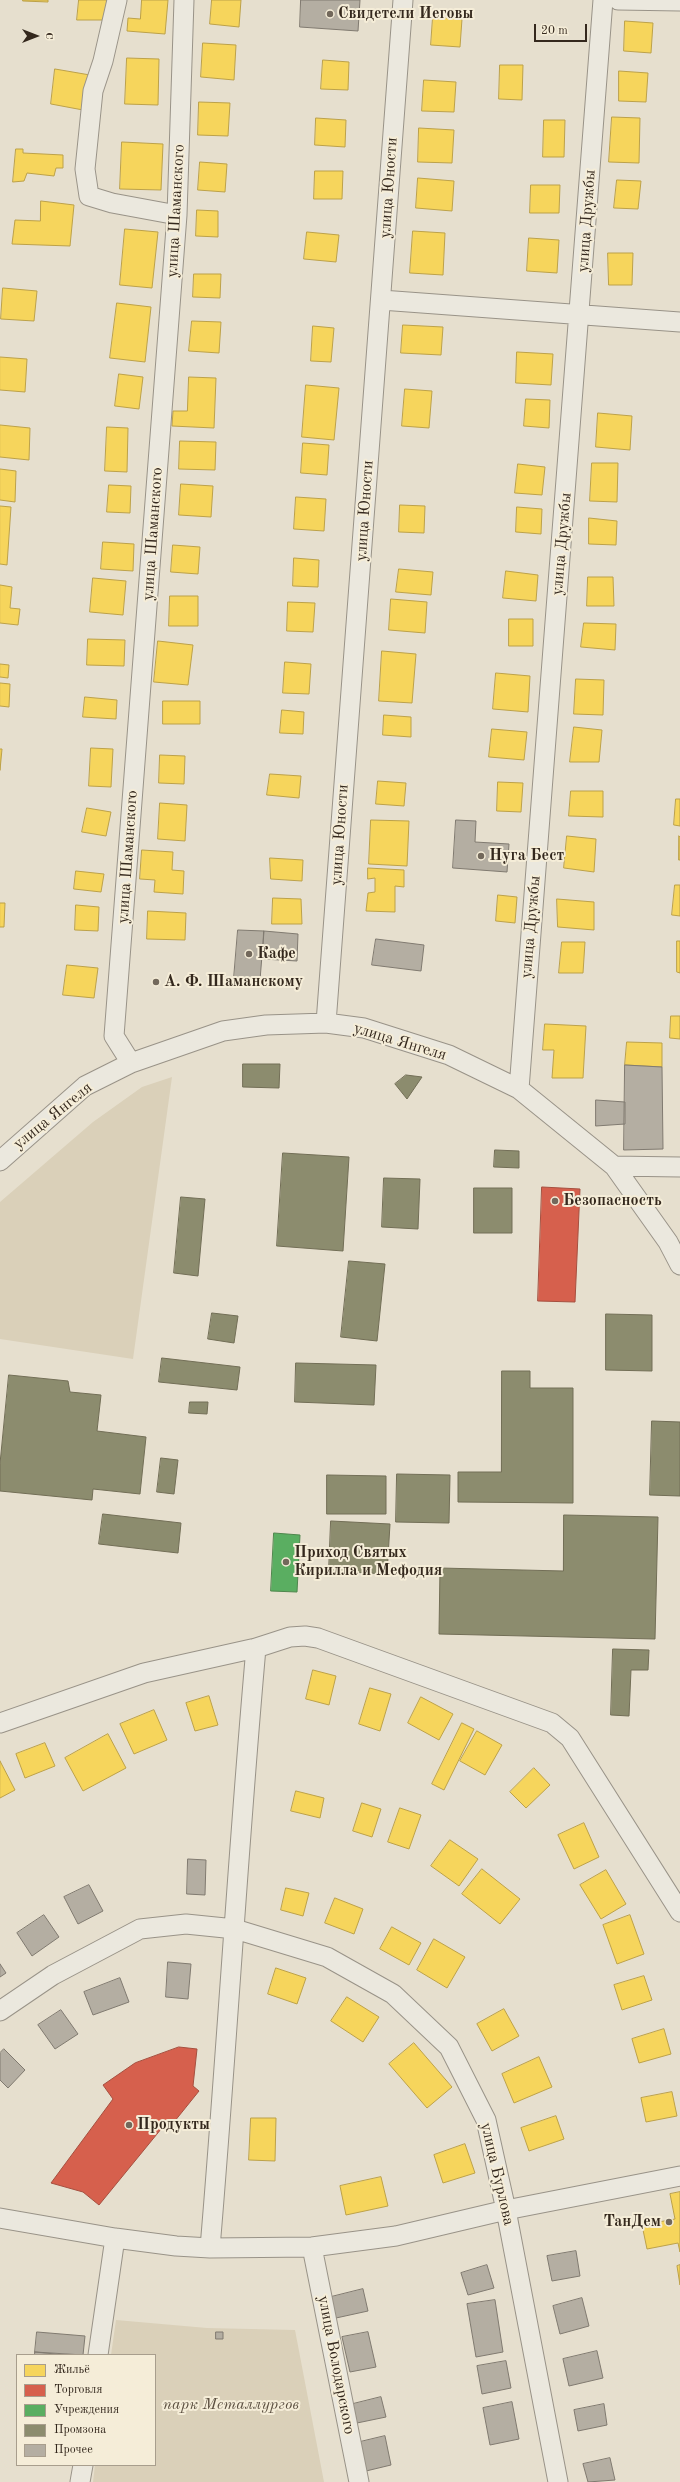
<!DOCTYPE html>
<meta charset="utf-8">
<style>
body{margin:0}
#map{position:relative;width:680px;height:2482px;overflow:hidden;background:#e6dfce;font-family:"Old Standard TT",serif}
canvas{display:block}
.legend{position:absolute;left:16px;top:2354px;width:140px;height:112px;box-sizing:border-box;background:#f5edd8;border:1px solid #a89e8d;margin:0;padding:5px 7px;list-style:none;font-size:12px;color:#34281d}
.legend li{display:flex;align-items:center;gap:8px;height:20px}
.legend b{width:20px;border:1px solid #a89e8d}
.north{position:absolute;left:16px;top:16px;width:40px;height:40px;-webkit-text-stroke:3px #f5edd8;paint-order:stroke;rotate:90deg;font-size:11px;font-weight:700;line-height:16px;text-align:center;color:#34281d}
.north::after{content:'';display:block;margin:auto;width:14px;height:18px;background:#34281d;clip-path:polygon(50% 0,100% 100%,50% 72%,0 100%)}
.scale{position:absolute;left:534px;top:24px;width:53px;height:18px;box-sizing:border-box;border:2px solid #34281d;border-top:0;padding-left:5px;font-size:12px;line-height:14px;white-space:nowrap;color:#34281d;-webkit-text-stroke:3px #f5edd8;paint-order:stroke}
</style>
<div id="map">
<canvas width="680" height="2482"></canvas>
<ul class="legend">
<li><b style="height:11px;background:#f6d55c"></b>Жильё</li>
<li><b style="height:11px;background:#d6604d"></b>Торговля</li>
<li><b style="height:11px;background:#5aae61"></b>Учреждения</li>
<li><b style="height:11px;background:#8c8c6e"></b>Промзона</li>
<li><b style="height:11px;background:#b4aea2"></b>Прочее</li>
</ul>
<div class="north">С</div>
<div class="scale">20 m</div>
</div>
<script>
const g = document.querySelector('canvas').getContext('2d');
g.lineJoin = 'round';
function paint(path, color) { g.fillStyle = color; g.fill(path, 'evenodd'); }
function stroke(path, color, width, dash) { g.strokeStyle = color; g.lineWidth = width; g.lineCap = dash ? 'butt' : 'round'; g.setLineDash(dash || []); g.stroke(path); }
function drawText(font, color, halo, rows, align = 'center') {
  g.font = font + ' "Old Standard TT",serif'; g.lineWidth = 4; g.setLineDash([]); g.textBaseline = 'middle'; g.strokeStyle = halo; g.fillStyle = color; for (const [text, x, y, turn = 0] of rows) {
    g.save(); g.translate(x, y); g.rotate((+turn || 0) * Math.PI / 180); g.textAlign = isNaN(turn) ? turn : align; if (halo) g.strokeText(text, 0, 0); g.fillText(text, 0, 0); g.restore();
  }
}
paint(new Path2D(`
 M172,1077L133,1359L0,1339V1202L93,1122L142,1087Z
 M116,2320L207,2328L295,2330L324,2482H93L95,2465H155V2355H111Z`), '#dad0b9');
const homes = new Path2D(`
 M23,0H48V2L23,1Z
 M79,0H107L105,20H77Z
 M142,0H168L165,34L127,31L128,18L140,19Z
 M212,0H241L239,27L210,24Z
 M433,17L462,19L460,47L431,45Z
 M625,21L653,23L651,53L624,51Z
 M203,43L236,45L234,80L201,77Z
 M127,58L159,59L158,105L125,104Z
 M323,60L349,62L348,90L321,89Z
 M500,65H523L522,100L499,99Z
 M55,69L90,75L83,110L51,104Z
 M619,71L648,73L646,102L619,101Z
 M424,80L456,82L454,112L422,111Z
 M199,102L230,103L228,136L198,135Z
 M612,117L640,118L639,163L609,162Z
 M316,118L346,120L345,147L315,145Z
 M544,120H565L564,157H543Z
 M419,128L454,130L452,163L418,162Z
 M122,142L163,144L161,190L120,189Z
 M16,149H23V153L63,155V168H56L54,176L27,173L24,181L13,182Z
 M200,162L227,164L225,192L198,190Z
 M315,171H343L342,199H314Z
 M418,178L454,181L452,211L416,208Z
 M617,180L641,181L638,209L614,208Z
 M531,185H560L559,213H530Z
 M41,201L74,205L70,246L12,244L15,220L40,221Z
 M197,210L218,211V237L196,236Z
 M125,229L158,232L152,288L120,285Z
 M413,231L445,233L443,275L410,273Z
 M307,232L339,235L336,262L304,259Z
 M529,238L559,240L557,273L527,271Z
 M608,253H633L632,285H609Z
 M194,274H221L220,298L193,297Z
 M3,288L37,291L34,321L1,319Z
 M117,303L151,307L145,362L110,358Z
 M192,321L221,322L219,353L189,351Z
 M403,325L443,327L441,355L401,353Z
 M313,326L334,328L331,362L311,361Z
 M517,352L553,354L551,385L516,383Z
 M0,357L27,359L25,392L0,390Z
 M119,374L143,377L139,409L115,406Z
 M189,377L216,378L214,428L172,426L173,411H187Z
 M306,385L339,388L334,440L302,437Z
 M405,389L432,391L429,428L402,426Z
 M526,399L550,400L549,428L524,426Z
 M598,413L632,416L630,450L596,447Z
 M0,425L30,428L29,460L0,457Z
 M107,427L128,428L127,472L105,471Z
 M180,441L216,442L215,470L179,469Z
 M303,443L329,445L327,475L301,473Z
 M592,463H618L617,502L590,501Z
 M518,464L545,467L542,495L515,493Z
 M0,469L16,471L15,502L0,500Z
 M181,484L213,486L211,517L179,515Z
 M109,485L131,486L130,513L107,512Z
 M296,497L326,499L324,531L294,529Z
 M400,505L425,506L424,533L399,532Z
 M0,506L11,507L7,565L0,564Z
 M517,507L542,509L541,534L516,532Z
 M589,518L617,521L616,545L589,544Z
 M103,542L134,544L133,571L101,569Z
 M173,545L200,547L198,574L171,572Z
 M294,558L319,560L318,587L293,586Z
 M399,569L433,572L431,595L396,592Z
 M506,571L538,575L536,601L503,598Z
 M588,577H613L614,606H587Z
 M93,578L126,581L123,615L90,612Z
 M0,585L12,587L10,608L20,609L18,625L0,623Z
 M170,596H198V626H169Z
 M391,599L427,602L425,633L389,630Z
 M288,602L315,603L313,632L287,631Z
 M509,619H533V646H509Z
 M584,623L616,624L615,650L581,647Z
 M88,639L125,640L124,666L87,665Z
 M158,641L193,645L188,685L154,682Z
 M382,651L416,654L412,703L379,701Z
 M285,662L311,664L309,694L283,693Z
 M0,664L9,665L8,678L0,677Z
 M496,673L530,676L528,712L493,709Z
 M576,679L604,680L603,715L574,714Z
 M0,683L10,684L9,707L0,706Z
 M85,697L117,700L116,719L83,717Z
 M163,701H200V724H163Z
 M282,710L304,712L303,734L280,733Z
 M384,715L411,717V737L383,735Z
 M574,727L602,730L599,762H570Z
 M492,729L527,732L524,760L489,757Z
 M91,748L113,749L111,787L89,786Z
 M0,749H2L0,770Z
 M160,755L185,756L184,784L159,783Z
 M270,774L301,776L299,798L267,795Z
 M378,781L406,783L404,806L376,804Z
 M498,782L523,783L521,812L497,811Z
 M571,791H603V817L569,816Z
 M676,799H680V826L674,825Z
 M160,803L187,805L185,841L158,839Z
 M87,808L111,812L106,836L82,832Z
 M371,820L409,821L407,866L369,864Z
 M567,836L596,839L594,872L564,868Z
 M679,836L680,837V860H679Z
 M142,850L173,852L172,870L184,871L183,894L154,892L155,880L140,879Z
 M270,858L303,860L302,881L271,879Z
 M368,868L404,870V887L395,886V912L366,911L368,893L375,892V878L368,879Z
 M76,871L104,874L101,892L74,889Z
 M675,885H680V916L672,915Z
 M498,895L517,897L515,923L496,921Z
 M273,898L301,899L302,924H272Z
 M557,899L594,902V930L558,927Z
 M0,903H5L4,927H0Z
 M76,905L99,907L98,931L75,930Z
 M148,911L186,913L185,940L147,939Z
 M677,941H680V973L677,972Z
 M562,942H585L583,973H559Z
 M67,965L98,968L94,998L63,995Z
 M671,1016H680V1039L670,1038Z
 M545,1024L586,1026L583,1078H552L554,1050H543Z
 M627,1042L662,1043V1067L625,1065Z
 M313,1670L336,1676L329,1705L306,1699Z
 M370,1688L391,1694L380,1731L359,1724Z
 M209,1696L218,1725L195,1731L186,1703Z
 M421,1697L453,1714L439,1740L408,1723Z
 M154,1710L167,1740L134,1754L120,1724Z
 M462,1723L474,1729L444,1790L432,1784Z
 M477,1731L502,1745L485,1775L460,1761Z
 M108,1734L126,1768L83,1791L65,1758Z
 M45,1743L55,1766L25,1778L16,1754Z
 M0,1761L15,1790L0,1798Z
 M534,1768L550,1785L526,1808L510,1792Z
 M296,1791L324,1798L320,1818L291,1811Z
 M362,1803L381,1809L372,1837L353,1831Z
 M400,1808L421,1815L409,1849L388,1842Z
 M584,1823L599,1857L574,1869L558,1835Z
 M450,1840L478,1859L459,1886L431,1866Z
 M482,1869L520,1899L500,1924L462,1894Z
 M606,1870L626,1904L601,1919L580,1885Z
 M286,1888L309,1893L303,1916L281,1910Z
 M335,1898L363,1909L354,1934L325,1923Z
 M630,1915L644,1954L617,1964L603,1925Z
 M392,1927L421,1943L409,1965L380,1949Z
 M434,1939L465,1957L447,1988L417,1970Z
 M276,1968L306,1978L297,2004L268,1994Z
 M644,1976L652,2000L622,2010L614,1985Z
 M347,1997L379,2017L363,2042L331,2021Z
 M504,2009L519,2036L492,2051L477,2024Z
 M664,2029L671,2054L639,2063L632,2039Z
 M414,2043L452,2087L427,2108L389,2064Z
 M539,2057L552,2087L514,2103L502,2074Z
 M672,2092L677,2116L646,2122L641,2098Z
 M556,2116L564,2139L529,2151L521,2128Z
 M251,2118H276L275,2161L249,2160Z
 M465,2144L475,2173L443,2183L434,2155Z
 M381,2177L388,2206L346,2215L340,2186Z
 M680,2192V2252L678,2243L647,2249L642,2225L675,2219L670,2194Z
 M680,2265V2285L677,2266Z`);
paint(homes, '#f6d55c');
stroke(homes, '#bca149', 1);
const shops = new Path2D(`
 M542,1187L580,1189L575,1302L538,1301Z
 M179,2047L197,2049L193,2086L199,2091L170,2127L166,2123L99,2205L83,2192L51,2183L113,2099L103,2085L135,2063Z`);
paint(shops, '#d6604d');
stroke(shops, '#a54f3f', 1);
const public = new Path2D(`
 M274,1533L300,1535L297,1592L271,1591Z`);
paint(public, '#5aae61');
stroke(public, '#4f864d', 1);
const industry = new Path2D(`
 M243,1064H280L279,1088L243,1087Z
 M406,1075L422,1077L407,1099L395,1084Z
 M495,1150L519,1151V1168L494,1167Z
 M283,1153L349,1157L343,1251L277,1246Z
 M384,1178L420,1179L418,1229L382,1227Z
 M474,1188H512V1233H474Z
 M181,1197L205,1199L198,1276L174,1273Z
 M349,1261L385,1264L377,1341L341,1337Z
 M212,1313L238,1316L234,1343L208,1339Z
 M606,1314L652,1315V1371L606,1370Z
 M162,1358L240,1367L237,1390L159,1382Z
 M296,1363L376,1365L374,1405L295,1402Z
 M502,1371H530V1388H573V1503L458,1502V1472H501Z
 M9,1375L68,1381L70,1392L101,1395L97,1431L146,1437L140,1494L93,1489L92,1500L0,1491V1464Z
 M190,1402H208L207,1414L189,1413Z
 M652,1421L680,1422V1496L650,1495Z
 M161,1458L178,1460L174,1494L157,1492Z
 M397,1474L450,1475L449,1523L396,1522Z
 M327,1475L386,1476V1514H327Z
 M103,1514L181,1523L178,1553L99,1544Z
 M564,1515L658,1517L655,1639L439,1634L440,1568L563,1571Z
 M331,1521L390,1524L387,1574L329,1571Z
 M613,1649L649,1650L648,1670H631L629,1716L611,1715Z`);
paint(industry, '#8c8c6e');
stroke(industry, '#726e56', 1);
const building = new Path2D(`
 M301,0H360L358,31L300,27Z
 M456,820L476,821L475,842L509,844L507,872L453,868Z
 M238,930L264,931L260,980L234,978Z
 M264,931L298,934L297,961L263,959Z
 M376,939L424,945L421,971L372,965Z
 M625,1065L662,1067L663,1149L624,1150Z
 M596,1100L625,1102V1124L596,1126Z
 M188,1859L206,1860L205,1895L187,1894Z
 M89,1885L103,1911L78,1924L64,1897Z
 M44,1915L59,1937L32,1956L17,1933Z
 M168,1962L191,1964L188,1999L166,1997Z
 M0,1964L6,1973L0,1977Z
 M120,1978L129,2002L93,2015L84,1992Z
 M61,2010L78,2034L55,2049L38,2025Z
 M4,2049L25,2070L8,2088L0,2080V2053Z
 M576,2251L580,2276L552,2281L547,2256Z
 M487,2265L494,2288L468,2295L461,2273Z
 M363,2289L368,2311L336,2318L331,2297Z
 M582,2298L589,2326L560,2334L553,2306Z
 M495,2300L503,2352L476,2357L467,2304Z
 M37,2332L85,2336L83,2355L35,2352Z
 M216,2332H223V2339H216Z
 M368,2332L376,2367L350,2372L342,2337Z
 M597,2351L603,2378L569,2386L563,2359Z
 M35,2352L65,2355H35Z
 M506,2361L511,2388L482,2394L477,2366Z
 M381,2397L386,2417L357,2423L353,2404Z
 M512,2402L519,2439L490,2445L483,2408Z
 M604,2404L607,2425L578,2431L574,2410Z
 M385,2436L391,2465L366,2471L360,2442Z
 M610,2458L615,2480L588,2482L583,2464Z`);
paint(building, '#b4aea2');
stroke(building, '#807a70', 1);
const minor = new Path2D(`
 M117,0L103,61L93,91L85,169L89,196L112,203L177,215
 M618,0L680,1
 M381,300L680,322
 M326,1023L403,0
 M131,1063L114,1036L177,215L184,0
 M519,1089L603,0
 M0,1161L85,1086L131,1063L223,1031L266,1025L326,1023L364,1028L449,1055L519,1089L614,1166L668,1242L680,1265
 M614,1166L680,1167
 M0,1723L144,1673L256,1648L290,1637L305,1636L318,1638L552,1723L570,1738L680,1912
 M0,2011L53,1975L140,1929L186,1924L235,1929L327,1957L393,1994L449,2047L486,2120L506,2210L558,2482
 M0,2218L115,2238L176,2246L210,2248L312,2247L396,2236L506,2210L680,2176
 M312,2247L359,2482
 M210,2248C227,2048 238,1848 256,1648
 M98,2355L115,2238
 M80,2482L83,2465`);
stroke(minor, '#999388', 21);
stroke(minor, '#ebe8de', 19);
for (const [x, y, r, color] of [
 [330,14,4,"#72685b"],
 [481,856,4,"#72685b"],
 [249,954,4,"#72685b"],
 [156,982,4,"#72685b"],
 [555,1201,4,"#72685b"],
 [286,1562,4,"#72685b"],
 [129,2125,4,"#72685b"],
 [669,2222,4,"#72685b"]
]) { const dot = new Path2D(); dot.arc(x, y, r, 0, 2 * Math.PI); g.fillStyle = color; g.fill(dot); stroke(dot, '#f5edd8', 1.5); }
drawText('bold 16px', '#34281d', '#f5edd8', [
 ["Свидетели Иеговы",338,14],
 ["Нуга Бест",489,856],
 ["Кафе",257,954],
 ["А. Ф. Шаманскому",164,982],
 ["Безопасность",563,1201],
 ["Приход Святых",294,1553],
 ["Кирилла и Мефодия",294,1571],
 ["Продукты",137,2125],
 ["ТанДем",661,2222,"right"]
], 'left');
drawText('16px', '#34281d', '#f5edd8', [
 ["улица Юности",389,188,-86],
 ["улица Шаманского",176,211,-87],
 ["улица Дружбы",587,221,-86],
 ["улица Юности",365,511,-86],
 ["улица Шаманского",153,534,-86],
 ["улица Дружбы",562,544,-85],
 ["улица Юности",340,835,-86],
 ["улица Шаманского",128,857,-86],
 ["улица Дружбы",531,927,-85],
 ["улица Янгеля",400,1042,17],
 ["улица Янгеля",53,1116,-39],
 ["улица Бурлова",497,2174,77],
 ["улица Володарского",336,2365,79]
]);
drawText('italic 16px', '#5b4f40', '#f5edd8', [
 ["парк Металлургов",231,2405]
]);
</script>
